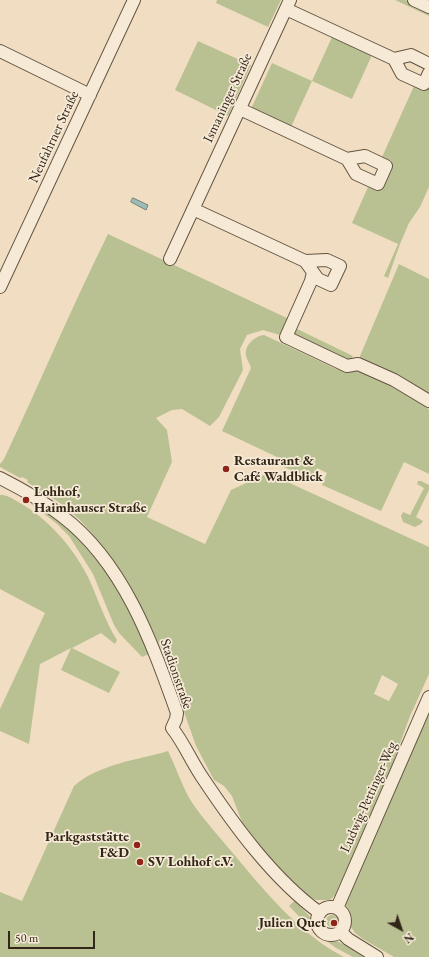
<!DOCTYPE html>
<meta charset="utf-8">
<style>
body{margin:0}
#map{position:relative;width:429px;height:957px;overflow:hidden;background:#f1dec2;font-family:"EB Garamond",serif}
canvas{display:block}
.north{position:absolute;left:381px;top:909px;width:40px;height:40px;-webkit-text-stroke:3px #f6ead7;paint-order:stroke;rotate:140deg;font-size:11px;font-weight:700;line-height:16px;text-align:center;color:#322618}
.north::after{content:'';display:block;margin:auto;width:14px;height:18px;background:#322618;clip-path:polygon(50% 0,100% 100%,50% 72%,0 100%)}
.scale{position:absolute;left:8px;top:931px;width:87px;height:18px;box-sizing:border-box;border:2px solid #322618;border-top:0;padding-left:5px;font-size:12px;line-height:14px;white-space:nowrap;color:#322618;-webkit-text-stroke:3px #f6ead7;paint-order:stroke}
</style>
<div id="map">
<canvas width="429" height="957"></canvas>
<div class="north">N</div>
<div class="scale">50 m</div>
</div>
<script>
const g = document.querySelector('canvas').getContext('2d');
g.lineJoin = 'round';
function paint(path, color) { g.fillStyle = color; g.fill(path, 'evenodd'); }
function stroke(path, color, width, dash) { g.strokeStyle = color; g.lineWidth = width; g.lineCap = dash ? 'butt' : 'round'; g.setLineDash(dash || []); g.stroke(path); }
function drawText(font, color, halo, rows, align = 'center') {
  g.font = font + ' "EB Garamond",serif'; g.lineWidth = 3.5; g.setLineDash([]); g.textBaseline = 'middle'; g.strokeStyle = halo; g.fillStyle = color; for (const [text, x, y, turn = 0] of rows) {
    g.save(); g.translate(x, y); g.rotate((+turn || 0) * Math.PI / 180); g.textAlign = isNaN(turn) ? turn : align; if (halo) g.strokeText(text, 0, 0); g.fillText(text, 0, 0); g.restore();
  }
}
paint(new Path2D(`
 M217,0H281L268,27L216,3Z
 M395,0H405L408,1L410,6L419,10L424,9L429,11V16Z
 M332,37L372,55L352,99L312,81L291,127L251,109L272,63L312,81Z
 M198,41L251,65L228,116L175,90Z
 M429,80V187L420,207L409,223L400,244L388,278L384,276L398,244L352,223L368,187L379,191L392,161L382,157L414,86L424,91Z
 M108,234L289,319L283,333L280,335L263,330L247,335L240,349L243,370L219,417L210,426L182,409L172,410L156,418L167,430L172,462L147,517L205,544L231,490L268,473L429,547V674L410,716L378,804L338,888L335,895L330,900H316L305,894L268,856L245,830L232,796L224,786L214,780L196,746L163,652L140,605L125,578L96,538L80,520L60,503L27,482L28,480L22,477L20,478L0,467V464L4,459C39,385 71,308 108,234ZM382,675L398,684L389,701L374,694Z
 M399,264L429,279V393L366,362L360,360V356Z
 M295,328L353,356L351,359L341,360L295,335Z
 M264,335L334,368L341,370H359L424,402L429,410V474L404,462L381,511L322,485L327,473L317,468L311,479L277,464L279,458L222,431L251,368C250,364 247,360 246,356C244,345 255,336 264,335Z
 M418,481H421L429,485V490L416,517L423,521L421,524L415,527L403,522L401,516L403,512L410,515L424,488L417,484Z
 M0,495C8,494 18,502 25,506C52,523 75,550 89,579C98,599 105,621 117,640L115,644L101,633L72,648L120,672L109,693L61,670L71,648L40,664L29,744L0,731V709L45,613L0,589Z
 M33,501C62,522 89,545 109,575C125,599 137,627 149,654L142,657L119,633L114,625L93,574L69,536L56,523L31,504Z
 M429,709V957H394L363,939L355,933L351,927L352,917L344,901Z
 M168,751C176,767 182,786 191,801C203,819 218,835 231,851C264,890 298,933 344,957H0V892L22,901L74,786C99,764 137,760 168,751Z
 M295,900L311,918L313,931L289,906Z
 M326 921a6 6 0 1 1 12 0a6 6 0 1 1-12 0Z
 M324,939L335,940L366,957H353L336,948Z`), '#b9c193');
const water = new Path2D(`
 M133,198L148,205L146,210L131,202Z`);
paint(water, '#9bbcb7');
stroke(water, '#718077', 1);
const minor = new Path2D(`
 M414,0L429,7
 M286,9L394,59L402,74L424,84L429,73
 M0,51L90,95
 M394,59L411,55L429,64
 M240,109L347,159L356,174L378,184L386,166L365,156L347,159
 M193,209L305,261L318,279L331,285L340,266L327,260L305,261
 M170,259L290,0
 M313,272L311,281L286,337L347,366L358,364L394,380L429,401
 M0,287L134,0
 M0,478C22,489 43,501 62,516C124,563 152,643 177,713L176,719L172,728C184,743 191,761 202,777C234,825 273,879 320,913
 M317 921a14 14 0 1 1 28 0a14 14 0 1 1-28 0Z
 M337,908L429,697
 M340,931L348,939L377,957`);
stroke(minor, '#625442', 14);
stroke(minor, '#f6ead7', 12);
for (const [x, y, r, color] of [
 [226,469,4,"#8f2418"],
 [26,500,4,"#8f2418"],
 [137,845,4,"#8f2418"],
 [140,862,4,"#8f2418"],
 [334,923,4,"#8f2418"]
]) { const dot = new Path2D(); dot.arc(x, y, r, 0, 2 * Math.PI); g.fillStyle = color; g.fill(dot); stroke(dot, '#f6ead7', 1.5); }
drawText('14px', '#322618', '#f6ead7', [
 ["Ismaninger Straße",228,98,-65],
 ["Neufahrner Straße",54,137,-65],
 ["Stadionstraße",176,674,71],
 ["Ludwig-Pettinger-Weg",369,797,-66]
]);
drawText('bold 14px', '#322618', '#f6ead7', [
 ["Restaurant &",234,461],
 ["Café Waldblick",234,477],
 ["Lohhof,",34,492],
 ["Haimhauser Straße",34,508],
 ["Parkgaststätte",129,837,"right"],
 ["F&D",129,853,"right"],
 ["SV Lohhof e.V.",148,862],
 ["Julien Quet",326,923,"right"]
], 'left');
</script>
